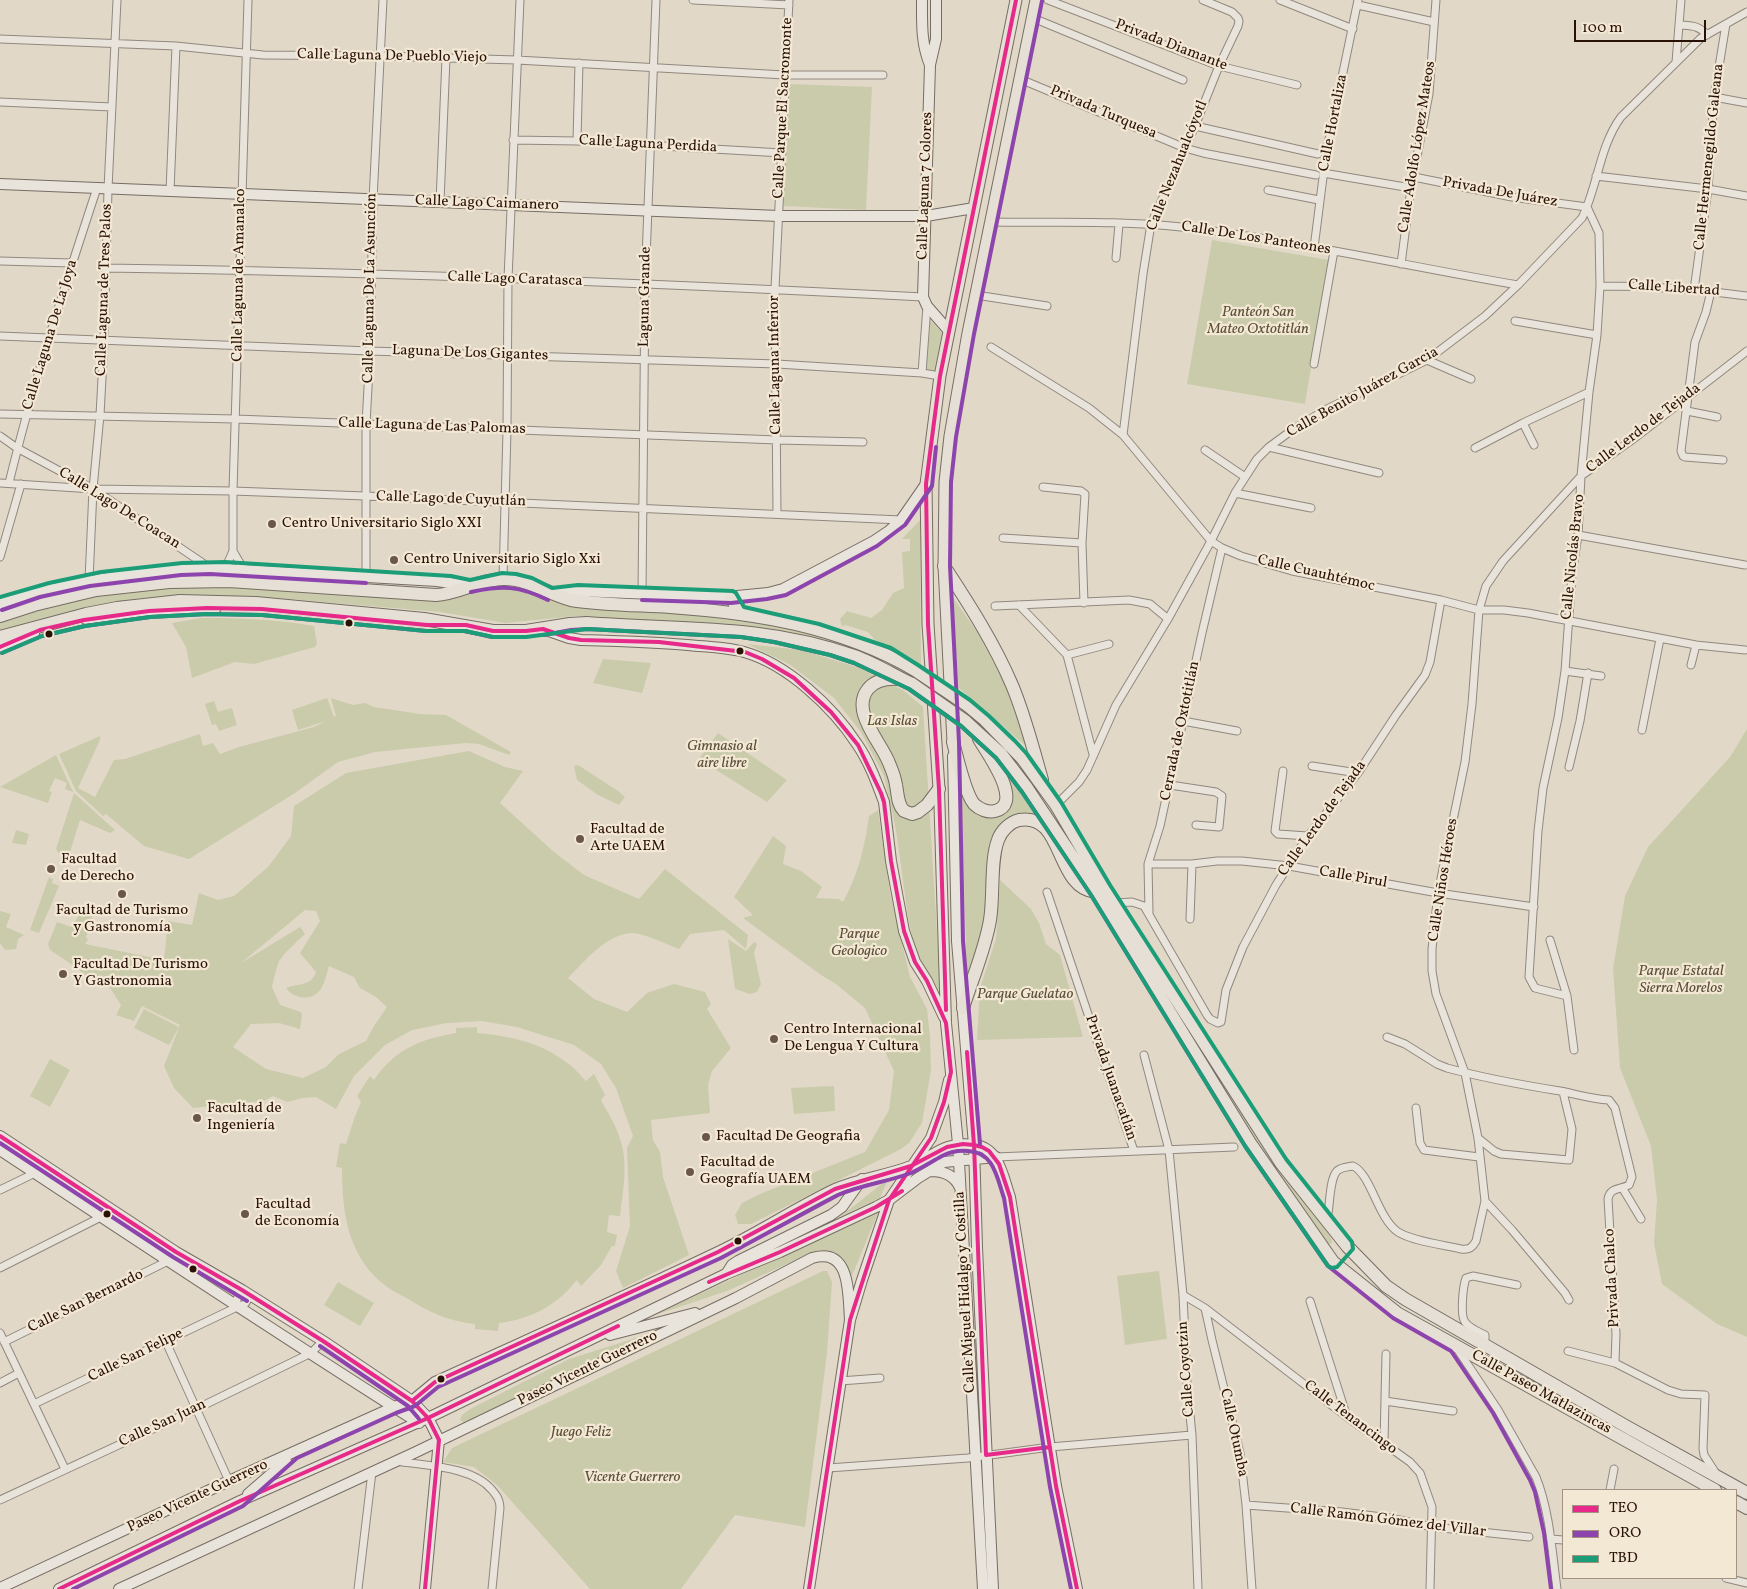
<!DOCTYPE html>
<meta charset="utf-8">
<style>
body{margin:0}
#map{position:relative;width:1747px;height:1589px;overflow:hidden;background:#e2d8c8;font-family:Vollkorn,serif}
canvas{display:block}
.legend{position:absolute;left:1562px;top:1489px;width:175px;height:90px;box-sizing:border-box;background:#f3e8d4;border:1px solid #a39282;margin:0;padding:6px 9px;list-style:none;font-size:15px;color:#2a1106}
.legend li{display:flex;align-items:center;gap:10px;height:25px}
.legend b{width:25px;border:1px solid #a39282}
.scale{position:absolute;left:1574px;top:20px;width:132px;height:22px;box-sizing:border-box;border:2px solid #2a1106;border-top:0;padding-left:6px;font-size:15px;line-height:18px;white-space:nowrap;color:#2a1106;-webkit-text-stroke:4px #f3e8d4;paint-order:stroke}
</style>
<div id="map">
<canvas width="1747" height="1589"></canvas>
<ul class="legend">
<li><b style="height:6px;background:#e7298a"></b>TEO</li>
<li><b style="height:6px;background:#8e44ad"></b>ORO</li>
<li><b style="height:6px;background:#1b9e77"></b>TBD</li>
</ul>
<div class="scale">100 m</div>
</div>
<script>
const g = document.querySelector('canvas').getContext('2d');
g.lineJoin = 'round';
function paint(path, color) { g.fillStyle = color; g.fill(path, 'evenodd'); }
function stroke(path, color, width, dash) { g.strokeStyle = color; g.lineWidth = width; g.lineCap = dash ? 'butt' : 'round'; g.setLineDash(dash || []); g.stroke(path); }
function drawText(font, color, halo, rows, align = 'center') {
  g.font = font + ' Vollkorn,serif'; g.lineWidth = 4.5; g.setLineDash([]); g.textBaseline = 'middle'; g.strokeStyle = halo; g.fillStyle = color; for (const [text, x, y, turn = 0] of rows) {
    g.save(); g.translate(x, y); g.rotate((+turn || 0) * Math.PI / 180); g.textAlign = isNaN(turn) ? turn : align; if (halo) g.strokeText(text, 0, 0); g.fillText(text, 0, 0); g.restore();
  }
}
paint(new Path2D(`
 M789,84L872,87L866,210L783,206Z
 M1212,240L1329,260L1305,404L1187,384Z
 M929,319L942,333L934,372L926,370Z
 M920,520L921,666L911,663L901,654L875,640L868,632L845,625L842,627L840,619L847,611L871,618L882,610L893,593L904,588L902,552L910,551V539H902Z
 M221,587L446,597L508,588L573,605L711,614L785,624L849,644L910,671L988,728L1011,751L1088,865L1253,1126L1329,1235L1332,1240V1243L1325,1247L1005,750L869,658L756,628L576,616L505,623L440,612L288,599L218,596L142,598L72,611L0,631V621L53,604L142,588Z
 M951,595L978,633L1004,682L1027,747L959,688Z
 M202,618C240,618 275,619 314,626L317,644L315,647L254,664L235,662L192,678L186,647L172,623Z
 M747,644L801,650L857,667L903,690L923,707L941,996L915,950L908,917L896,830L884,776L861,732L834,698L789,664Z
 M603,659L651,663L642,693L593,683Z
 M327,698L334,717L336,716L331,698L353,705L365,703L374,707L420,714L446,715L511,752L509,755L479,744L466,743L375,752L338,762L295,793L189,859L144,846L106,814L103,816L76,791L59,754L100,736V740L78,788L95,797L114,760L125,759L200,734L203,746L213,743L220,754L239,747L314,727L326,721L298,730L292,710Z
 M214,701L218,712L232,708L237,725L219,731L216,724L212,725L205,704Z
 M1747,729V1337L1717,1324L1662,1284L1654,1243L1657,1200L1651,1146L1620,1068L1613,969L1625,896L1648,847L1730,757Z
 M718,733L787,780L767,802L699,759Z
 M469,751L505,767L523,771L500,803L554,852L584,875L639,899L665,869L748,935L746,949L724,930L690,934L679,949C666,944 644,933 631,933C605,935 585,961 568,978L594,999L627,1012L647,993L674,984L705,992L711,1004L707,1009L731,1048L712,1071L708,1085L710,1113L651,1120L653,1140L660,1152L663,1177L689,1255L623,1288L616,1271L630,1226L627,1148L633,1136L616,1088L601,1064L574,1045L517,1027L482,1021L447,1023L412,1030L385,1045L354,1076L336,1109L316,1097L303,1098L287,1102L273,1096L264,1101L193,1108L174,1088L164,1066L180,1025L142,1006L134,1021L116,1015L121,1005L110,988L84,975L77,968L50,950L48,944L57,922L71,927L85,907H95L86,937L88,940L85,944L164,960L168,921L192,925L199,893L218,900L234,896L268,867L291,836L294,806L346,773ZM305,910L316,911L320,921L300,953L316,972C311,987 298,983 286,988C294,999 312,1002 321,989C325,982 327,973 329,966L354,977L360,988L376,997L387,1007L374,1026L366,1041L339,1054L326,1067L303,1078L266,1069L233,1047L251,1024L279,1023L300,1029L302,1016L301,1012L280,1005L272,987L275,974L279,961L286,952L305,934L300,927L241,963Z
 M56,755L73,792L65,789L67,783L55,778L49,791L52,792L48,803L0,787Z
 M993,756L1039,818L1009,819L984,923L967,980L961,782L967,801L1007,809Z
 M578,765L618,791L625,797L619,805L598,795L577,780L574,766Z
 M74,793L115,830L110,833L80,820L69,855L59,854L56,849Z
 M878,810L890,893L910,977L927,1009L930,1037L931,1070L922,1123L909,1143L901,1149L751,1224H738L735,1215L742,1203L760,1194L865,1152L889,1110L894,1071L865,1008L836,984L821,975L743,918L753,915L734,897L773,836L786,846L783,864L801,871L822,887L816,898L839,899L843,902C858,875 865,846 869,816Z
 M16,830L29,834L26,845L12,843Z
 M49,877L53,879L52,883L59,886L39,933L30,930Z
 M1000,880L1031,909L1039,923L1046,944L1060,955L1083,1037L977,1040L980,988L996,939Z
 M0,911L11,914L6,927L24,935L18,939L16,949L5,950L0,943Z
 M728,939L746,951L754,942L757,944L754,953L761,984L757,992L750,994L735,989Z
 M144,1009L179,1027L169,1045L134,1028Z
 M477,1027V1033C509,1036 540,1042 566,1062C574,1067 580,1075 586,1081L594,1074L605,1095L601,1100C608,1113 617,1127 621,1142C628,1165 623,1192 620,1216L609,1215L607,1232L617,1235L615,1246H612L601,1265L581,1286L577,1280C557,1305 532,1319 499,1323L498,1331L475,1329V1324C448,1321 431,1313 408,1299C399,1294 389,1289 382,1283C347,1254 342,1210 342,1168L336,1167L340,1143L346,1144L354,1119L361,1102L357,1096L370,1076L374,1080C395,1049 421,1039 456,1033V1028Z
 M50,1059L70,1070L50,1107L30,1096Z
 M834,1086L835,1111L794,1114L791,1088Z
 M888,1179L880,1198L814,1229L850,1209Z
 M879,1210L852,1276C845,1257 838,1251 818,1250L727,1291L655,1315Z
 M823,1271H827L832,1282L827,1353L805,1527L735,1515L681,1589H590L497,1485L474,1467L443,1462L452,1448Z
 M1159,1271L1167,1339L1125,1345L1117,1276Z
 M338,1282L374,1303L360,1326L324,1305Z
 M658,1331L463,1423L460,1419L462,1415L472,1408L569,1359Z`), '#c9cbab');
const street = new Path2D(`
 M693,0L789,5
 M1048,0L1219,66L1297,85
 M1280,0L1353,29
 M1358,5L1434,22
 M1033,18L1183,80
 M1679,25C1691,26 1699,25 1707,35
 M0,39L176,46L263,55L380,56L517,60L785,75H883
 M1676,62L1681,0
 M1020,79L1185,148L1203,153L1316,175
 M1714,97L1747,103
 M0,102L112,107
 M1195,126L1318,154
 M513,140L577,141L782,153
 M577,141L579,63
 M1323,173L1411,188
 M1596,176L1708,189L1747,196
 M1414,177L1512,197L1587,207L1599,233L1600,286L1597,335L1589,392L1581,476L1578,535L1572,574L1565,671L1558,718L1543,788L1538,831L1529,977L1535,988L1567,996
 M1268,190L1319,200
 M170,191L176,46
 M440,202L446,58
 M991,222C1054,223 1118,220 1181,227C1294,240 1406,266 1518,285
 M1314,248L1326,154L1358,0
 M1116,258L1119,224
 M0,261L72,263
 M1401,264L1411,188L1429,94L1436,0
 M107,268C379,272 651,283 923,297
 M1600,286C1649,286 1698,289 1747,296
 M1694,290L1708,189L1714,97L1726,24
 M1711,291L1706,312L1695,342L1681,451L1683,456L1685,457L1723,460
 M976,295L1047,306
 M1515,321L1597,335
 M0,336L370,351L777,364L922,373L940,376
 M991,347L1089,408L1123,435L1211,541L1222,548L1241,556L1292,571L1441,600L1479,610H1504L1528,613L1696,645L1745,650
 M1427,360L1471,379
 M1314,364L1334,251
 M922,373L927,306
 M1687,411L1717,417
 M0,414L236,419L777,440L863,442
 M1523,423L1534,445
 M1123,435L1143,274L1151,224L1195,126L1219,66L1238,26L1239,21L1238,18L1232,12L1203,0
 M0,436L17,448L93,489L210,568
 M1269,447L1379,473
 M1475,448L1523,423L1589,392
 M1205,450L1245,477
 M0,483L93,489L233,491L365,496L901,520
 M9,483C33,384 65,285 97,188
 M1043,487L1081,491L1085,494L1082,543L1084,603
 M1235,493L1311,508
 M777,514L775,289L789,0
 M1578,535L1745,565
 M1003,538L1082,543
 M233,551L244,570
 M0,557L21,484
 M225,569L233,551V491L248,0
 M366,577V424L370,351L373,200L383,0
 M503,579L507,430L508,279L520,0
 M89,580L93,489L100,415L104,341L108,189L117,0
 M642,594L645,285L656,0
 M1019,605L1067,655L1093,754
 M995,606L1129,600L1150,604L1168,619
 M1067,655L1109,644
 M1691,665L1696,645
 M1565,671L1601,676
 M1183,721L1237,731
 M1642,730L1660,639
 M1312,766L1358,773
 M1569,767L1580,721L1588,673
 M1283,771L1275,831L1278,834L1308,836
 M1170,785L1216,792L1222,796L1219,827L1196,825
 M1056,805L1079,782L1087,770L1116,705L1168,619L1211,541L1235,493L1257,459L1269,447L1295,428L1327,409L1427,360L1485,316L1518,285L1582,218C1598,186 1599,147 1621,117L1701,38L1747,12
 M1148,864H1192L1217,861H1242L1289,866L1438,893L1534,907
 M1047,892L1134,1151
 M1115,903L1132,902L1144,906L1207,1015L1210,1019L1218,1023L1221,1022L1226,990L1243,947L1276,885L1308,836L1358,773L1396,715L1425,675L1430,662L1441,600
 M1149,913L1148,864L1160,826L1202,633L1222,548
 M1190,919L1192,864
 M1550,940L1567,996L1574,1050
 M1387,1037L1405,1044L1437,1064L1447,1068C1484,1078 1522,1085 1560,1091C1576,1094 1591,1099 1609,1100L1615,1108L1632,1177L1629,1185C1620,1190 1610,1187 1608,1199L1616,1334L1615,1363
 M1144,1055L1169,1150L1183,1295L1187,1384L1192,1435L1198,1589
 M1416,1108L1420,1143L1424,1150L1479,1157
 M1478,1138L1494,1151L1501,1154L1569,1160L1572,1129L1563,1092
 M996,1157L1234,1147
 M1623,1189L1641,1219
 M0,1190L35,1173
 M1485,1201L1512,1230L1565,1293L1569,1300
 M1327,1220C1330,1208 1329,1179 1337,1171C1341,1167 1347,1167 1353,1166C1371,1174 1378,1219 1398,1232C1412,1241 1444,1245 1461,1249C1469,1250 1472,1248 1476,1241L1485,1201L1478,1138L1465,1073L1436,994L1432,971V949L1438,893L1465,762L1472,704L1479,610L1486,586L1503,561L1581,476L1636,437L1747,351
 M0,1268L101,1217
 M1183,1295L1205,1308L1347,1417L1410,1462L1420,1473L1432,1507L1430,1589
 M1310,1301L1347,1417
 M237,1307V1299L242,1290
 M1205,1308L1212,1340L1240,1453L1246,1505L1252,1589
 M0,1333L65,1469
 M4,1342L168,1261
 M166,1342L229,1481
 M1485,1345V1335C1479,1332 1469,1328 1465,1322C1460,1315 1463,1286 1466,1278L1473,1276L1517,1285
 M1458,1350L1498,1410L1536,1477C1550,1512 1552,1552 1557,1589
 M1568,1351L1615,1363L1668,1390L1681,1394L1705,1395L1703,1449L1704,1455L1715,1472
 M840,1381L880,1378
 M0,1383L19,1373
 M1385,1401L1453,1411
 M34,1404L237,1307L245,1304L250,1296
 M1384,1443L1386,1354
 M396,1461C427,1466 472,1466 492,1490C497,1496 500,1500 500,1508L492,1589
 M828,1468L968,1458L1050,1447L1192,1435
 M1610,1490L1614,1469
 M0,1500L196,1409L311,1353L323,1341
 M1246,1505L1342,1512L1390,1518L1432,1527L1529,1537
 M1551,1539L1563,1540
 M1726,1578L1747,1583
 M358,1589L372,1472`);
const secondary = new Path2D(`
 M922,0C922,24 921,43 930,65
 M936,0V39L930,65L923,297L927,306L949,331
 M0,184L779,216H926L974,208
 M554,593L578,591L727,597L768,593L783,589L874,541L889,531L901,520L926,484
 M0,604C68,581 138,571 210,568L437,581L470,586
 M86,619L149,611L216,608
 M543,629L569,638L581,640C620,641 659,642 698,646C713,647 729,648 744,652C787,664 833,707 857,744C869,761 877,783 884,802L891,861L904,931L915,962L927,981L944,1017
 M0,647L34,633
 M953,756L957,941L974,1145L977,1247L993,1589
 M939,789L946,1023L958,1144L983,1589
 M0,1136L176,1252L242,1290L323,1341L412,1401L428,1418L439,1440L425,1589
 M0,1150C139,1242 278,1334 419,1423
 M930,1171C943,1171 955,1175 960,1188
 M727,1273L732,1265L738,1261L831,1215L842,1207L862,1179
 M610,1335L695,1313
 M248,1494L286,1461
 M0,1588L229,1481L394,1407L412,1401L435,1382C529,1339 624,1297 718,1252C758,1233 795,1208 835,1189C859,1178 886,1176 911,1166C935,1156 943,1141 974,1145C999,1147 1003,1177 1010,1197L1056,1486L1077,1589
 M59,1589L240,1501L428,1418L726,1274L780,1252L876,1207L889,1200L918,1178L944,1162L996,1157
 M119,1589L416,1452L736,1298L812,1258C851,1247 848,1293 850,1320
 M809,1589L850,1320L862,1280L889,1200L931,1138L944,1102L949,1080`);
const primary = new Path2D(`
 M953,742L944,566L945,482L950,436L968,333L1036,0
 M939,789L928,624L926,484L940,376L1016,0`);
const highway = new Path2D(`
 M944,566C969,604 994,643 1012,685C1025,716 1033,748 1042,780
 M731,597L740,613
 M0,616L34,605L96,590L169,582L229,581L436,595C459,594 480,579 504,579C528,579 548,594 571,600C603,605 637,605 670,607C756,613 839,626 915,670
 M0,637L86,614L117,608L180,601L256,603L424,619L493,631H526L570,624L587,623C679,630 765,624 854,656C874,663 893,675 912,684
 M900,679C888,678 876,679 868,689C850,711 881,742 889,763C892,770 895,778 896,785C898,794 897,804 904,811L912,814L918,812L927,805L939,789
 M967,705L985,720L1022,758L1056,805L1105,888L1281,1163L1347,1246L1386,1286L1405,1299L1629,1428L1747,1493
 M965,721L1001,754L1027,788L1096,892L1250,1143L1333,1262L1397,1313L1715,1490
 M953,742C957,757 965,793 974,804C979,809 988,813 995,811C1025,804 987,753 979,739
 M963,1008C972,979 985,950 990,920C994,897 990,861 998,840C1001,831 1010,822 1019,820C1065,812 1054,888 1096,892
 M1736,1502L1747,1508`);
stroke(street, '#91887e', 9);
stroke(secondary, '#766d64', 12);
stroke(primary, '#766d64', 13);
stroke(highway, '#766d64', 14);
stroke(street, '#e8e3db', 7);
stroke(secondary, '#e8e3db', 10);
stroke(primary, '#e5dfd5', 11);
stroke(highway, '#e5dfd5', 12);
const highwayBridge = new Path2D(`
 M915,670L967,705
 M912,684L965,721`);
stroke(highwayBridge, '#766d64', 14, []);
stroke(highwayBridge, '#e5dfd5', 12);
stroke(new Path2D(`
 M0,647L40,630L84,620L149,611L207,608L262,609L427,625H466L493,631H526L543,629L569,638L581,640L659,642L745,652L762,659L794,678L831,712L858,745L881,793L884,802L891,861L904,931L915,962L927,981L946,1023L951,1072L944,1102L931,1138L889,1200L850,1320L809,1589
 M946,1010L939,789L928,624L926,484L940,376L1016,0
 M967,1052L974,1145L986,1455L1050,1447
 M0,1136L176,1252L242,1290L323,1341L412,1401L428,1418L439,1440L425,1589
 M709,1282L780,1252L876,1207L902,1191
 M412,1401L435,1382L718,1252L835,1189L911,1166L947,1147L963,1144L974,1145L982,1147L989,1151L999,1164L1010,1197L1056,1486L1077,1589
 M59,1589L240,1501L428,1418L618,1326`), '#e7298a', 4);
stroke(new Path2D(`
 M471,592C503,585 519,586 548,600
 M642,600L731,603L767,599L786,595L877,546L905,525L932,486L936,447
 M2,610L40,597L90,586L181,575L210,574L366,583
 M544,635L571,630L587,629L741,637L774,642L830,655L854,663L909,689L961,726L996,758L1022,792L1091,895L1245,1146L1328,1266L1393,1318L1451,1351L1493,1413L1530,1480L1535,1492L1544,1533L1551,1589
 M2,653L42,636L85,626L150,617L207,614L262,615L426,631H465L492,637H511
 M0,1143L173,1257L247,1301
 M980,1144L963,941L959,742L950,566L951,482L956,437L974,334L1042,1
 M320,1346L408,1406L419,1419
 M73,1589L243,1506L297,1458L396,1413L415,1406L438,1387L721,1258L838,1195C861,1185 887,1182 911,1173C922,1168 931,1162 942,1156C950,1152 959,1150 968,1151C994,1152 997,1178 1004,1198L1050,1487L1071,1589`), '#8e44ad', 4);
stroke(new Path2D(`
 M0,597L49,583L101,572L182,563L225,562L451,576L470,580L502,573L516,574L532,578L552,588L578,585L733,591L736,593L744,607L819,624L891,648L918,665L970,700L989,716L1015,741L1027,754L1061,802L1110,885L1286,1159L1352,1242L1353,1249L1337,1267L1332,1268L1328,1266L1245,1146L1091,895L1022,792L996,758L961,726L909,689L854,663L830,655L774,642L741,637L587,629L526,637H493L465,631H426L262,615L207,614L150,617L85,626L42,636L2,653`), '#1b9e77', 4);
for (const [x, y, r, color] of [
 [272,524,5,"#6a574a"],
 [394,560,5,"#6a574a"],
 [349,623,4.5,"#2a1106"],
 [49,634,4.5,"#2a1106"],
 [740,651,4.5,"#2a1106"],
 [580,839,5,"#6a574a"],
 [51,869,5,"#6a574a"],
 [122,894,5,"#6a574a"],
 [63,974,5,"#6a574a"],
 [774,1039,5,"#6a574a"],
 [197,1118,5,"#6a574a"],
 [706,1137,5,"#6a574a"],
 [690,1172,5,"#6a574a"],
 [107,1214,4.5,"#2a1106"],
 [245,1214,5,"#6a574a"],
 [738,1241,4.5,"#2a1106"],
 [193,1269,4.5,"#2a1106"],
 [441,1379,4.5,"#2a1106"]
]) { const dot = new Path2D(); dot.arc(x, y, r, 0, 2 * Math.PI); g.fillStyle = color; g.fill(dot); stroke(dot, '#f3e8d4', 2); }
drawText('15px', '#2a1106', '#f3e8d4', [
 ["Privada Diamante",1171,46,21],
 ["Calle Laguna De Pueblo Viejo",392,57,1],
 ["Calle Parque El Sacromonte",784,108,-87],
 ["Privada Turquesa",1103,113,23],
 ["Calle Hortaliza",1334,123,-79],
 ["Calle Laguna Perdida",648,145,3],
 ["Calle Adolfo López Mateos",1418,147,-81],
 ["Calle Hermenegildo Galeana",1710,157,-84],
 ["Calle Nezahualcóyotl",1178,166,-68],
 ["Calle Laguna 7 Colores",926,186,-88],
 ["Privada De Juárez",1500,193,10],
 ["Calle Lago Caimanero",487,204,2],
 ["Calle De Los Panteones",1256,239,9],
 ["Calle Laguna de Amanalco",240,275,-89],
 ["Calle Lago Caratasca",515,280,2],
 ["Calle Laguna De La Asunción",371,288,-89],
 ["Calle Libertad",1674,289,4],
 ["Calle Laguna de Tres Palos",105,290,-88],
 ["Laguna Grande",646,297,-89],
 ["Calle Laguna De La Joya",51,335,-73],
 ["Laguna De Los Gigantes",470,354,2],
 ["Calle Laguna Inferior",776,365,-91],
 ["Calle Benito Juárez Garcia",1363,393,-29],
 ["Calle Laguna de Las Palomas",432,427,2],
 ["Calle Lerdo de Tejada",1644,429,-37],
 ["Calle Lago de Cuyutlán",451,500,2],
 ["Calle Lago De Coacan",119,509,32],
 ["Calle Nicolás Bravo",1574,557,-84],
 ["Calle Cuauhtémoc",1316,574,13],
 ["Cerrada de Oxtotitlán",1181,731,-78],
 ["Calle Lerdo de Tejada",1323,819,-54],
 ["Calle Pirul",1353,878,10],
 ["Calle Niños Héroes",1444,880,-81],
 ["Privada Juanacatlán",1110,1078,71],
 ["Privada Chalco",1613,1278,-93],
 ["Calle Miguel Hidalgo y Costilla",966,1292,-93],
 ["Calle San Bernardo",86,1302,-26],
 ["Calle San Felipe",136,1356,-26],
 ["Paseo Vicente Guerrero",588,1369,-26],
 ["Calle Coyotzin",1187,1369,-94],
 ["Calle Paseo Matlazincas",1541,1393,29],
 ["Calle Tenancingo",1350,1418,37],
 ["Calle San Juan",163,1424,-25],
 ["Calle Otumba",1233,1433,78],
 ["Paseo Vicente Guerrero",198,1497,-25],
 ["Calle Ramón Gómez del Villar",1388,1521,7]
]);
drawText('italic 15px', '#5b4f38', '#f3e8d4', [
 ["Panteón San",1258,313],
 ["Mateo Oxtotitlán",1258,330],
 ["Las Islas",892,722],
 ["Gimnasio al",722,747],
 ["aire libre",722,764],
 ["Parque",859,935],
 ["Geologico",859,952],
 ["Parque Estatal",1681,972],
 ["Sierra Morelos",1681,989],
 ["Parque Guelatao",1025,995],
 ["Juego Feliz",581,1433],
 ["Vicente Guerrero",632,1478]
]);
drawText('15px', '#2a1106', '#f3e8d4', [
 ["Centro Universitario Siglo XXI",282,524],
 ["Centro Universitario Siglo Xxi",404,560],
 ["Facultad de",590,830],
 ["Arte UAEM",590,847],
 ["Facultad",61,860],
 ["de Derecho",61,877],
 ["Facultad de Turismo",122,911,"center"],
 ["y Gastronomía",122,928,"center"],
 ["Facultad De Turismo",73,965],
 ["Y Gastronomia",73,982],
 ["Centro Internacional",784,1030],
 ["De Lengua Y Cultura",784,1047],
 ["Facultad de",207,1109],
 ["Ingeniería",207,1126],
 ["Facultad De Geografia",716,1137],
 ["Facultad de",700,1163],
 ["Geografía UAEM",700,1180],
 ["Facultad",255,1205],
 ["de Economía",255,1222]
], 'left');
</script>
